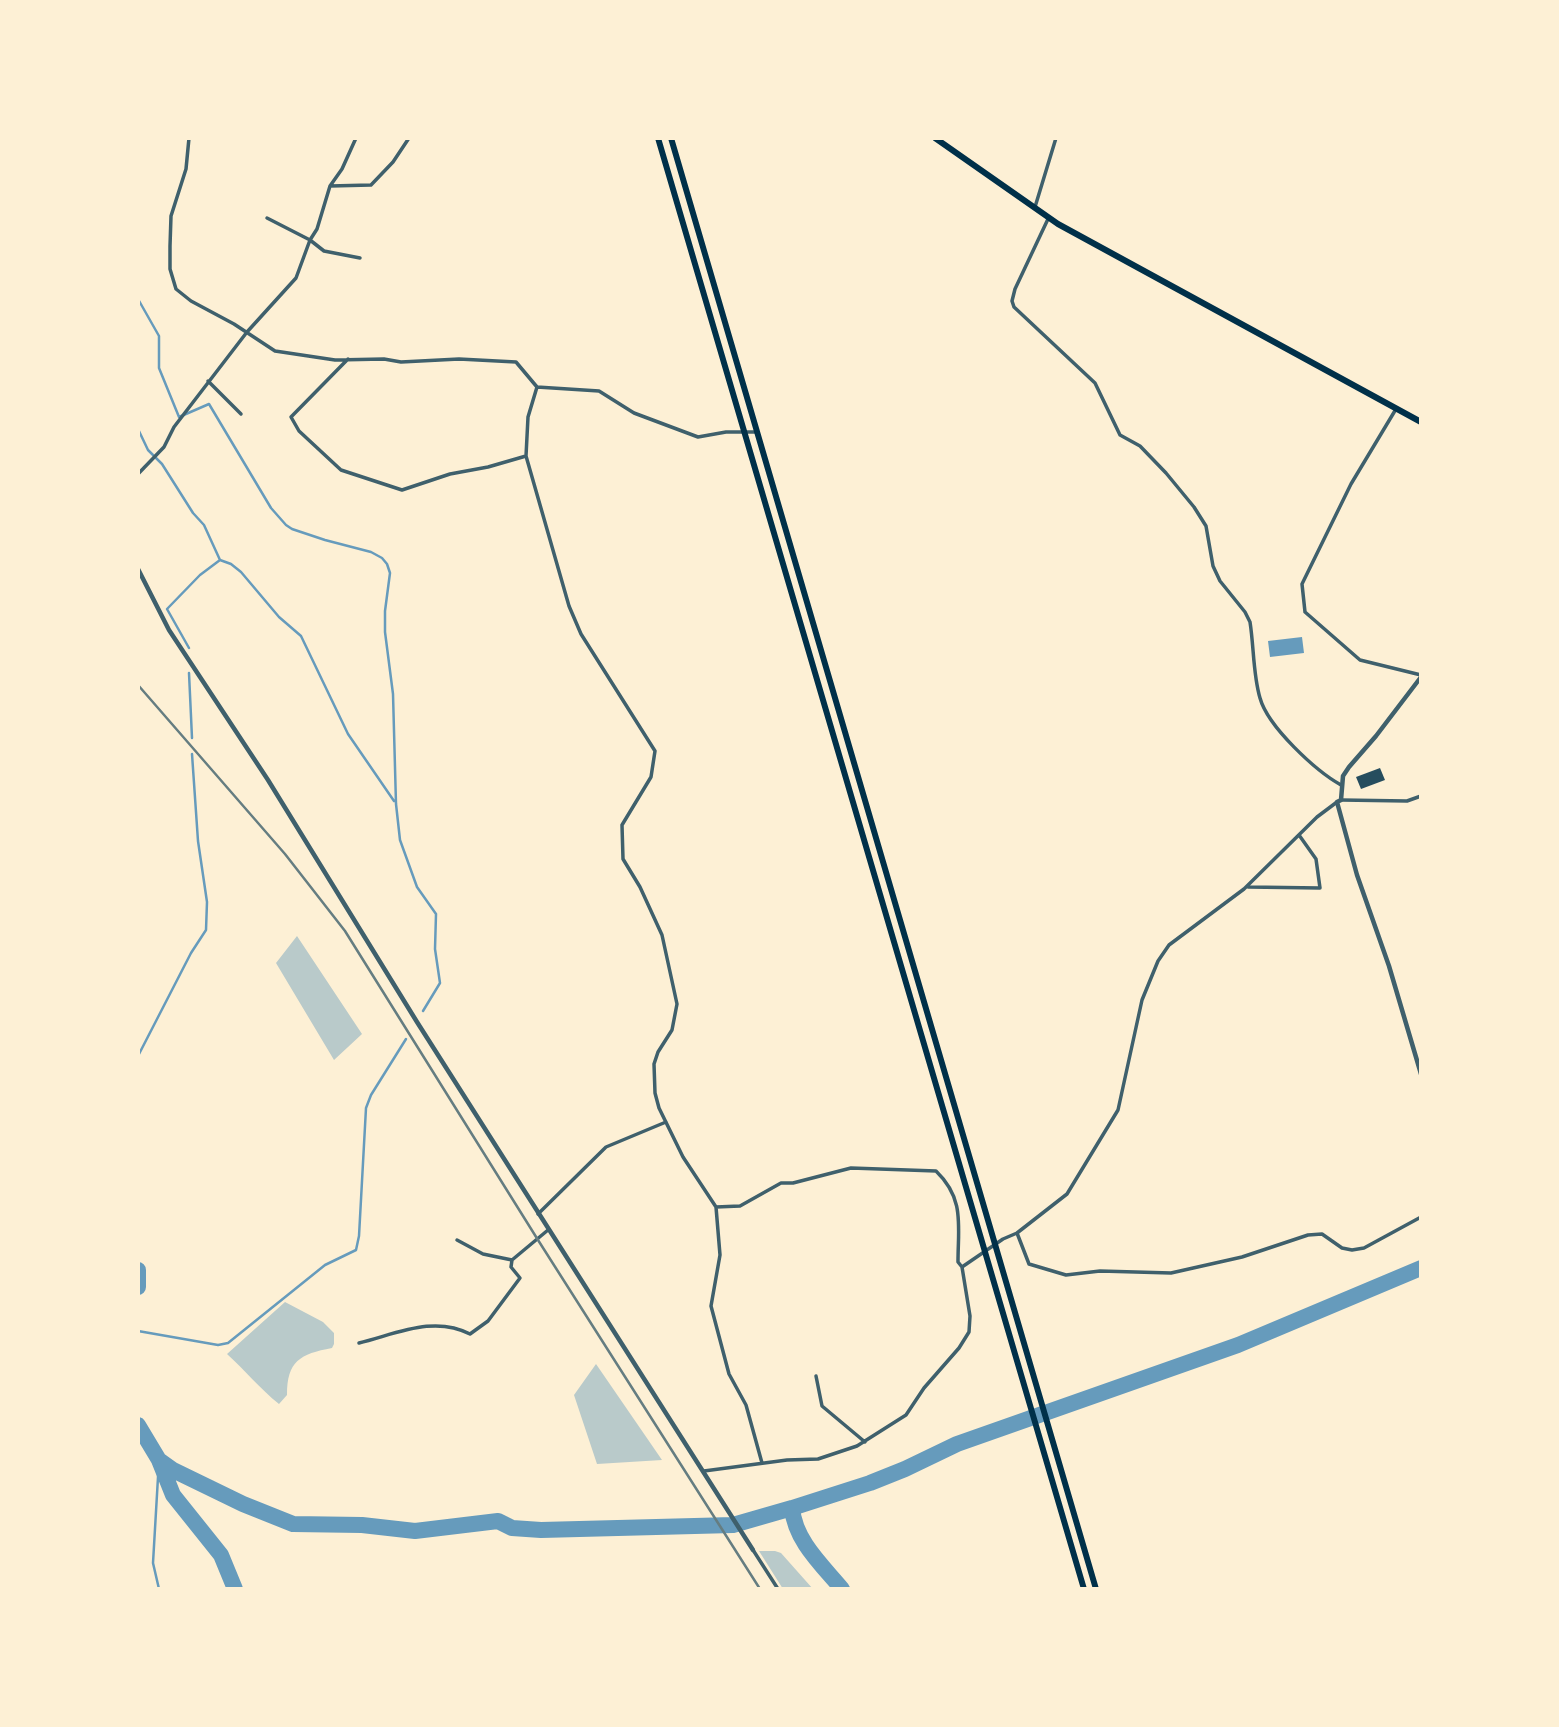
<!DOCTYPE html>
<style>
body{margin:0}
#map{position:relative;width:1559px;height:1727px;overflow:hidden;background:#fdf0d5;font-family:"Noto Sans",sans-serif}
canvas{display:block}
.frame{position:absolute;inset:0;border:140px solid #fdf0d5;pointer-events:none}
</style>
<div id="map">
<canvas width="1559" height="1727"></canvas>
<div class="frame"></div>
</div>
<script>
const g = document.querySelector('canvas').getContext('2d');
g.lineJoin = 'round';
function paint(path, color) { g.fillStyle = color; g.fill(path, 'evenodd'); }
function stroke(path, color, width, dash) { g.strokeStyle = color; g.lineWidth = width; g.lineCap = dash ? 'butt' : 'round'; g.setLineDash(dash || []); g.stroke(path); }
paint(new Path2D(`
 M297,936L362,1034L334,1060L276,963Z
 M285,1302L323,1322L334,1333V1344L332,1348C300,1354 287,1361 287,1395L279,1404C260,1389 245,1370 227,1354Z
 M596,1364L662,1460L597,1464L574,1395Z
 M759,1551H775L781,1553L813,1589H783Z`), '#b9caca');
paint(new Path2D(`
 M1302,637L1304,653L1270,657L1268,641Z`), '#669bbc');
stroke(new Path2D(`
 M138,299L159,336V368L179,417L209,404L271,508L286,525L292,529L325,540L371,552L382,558L387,564L390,573L385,611V632L393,694L396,804L400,840L417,887L436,914L435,949L440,983L423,1011
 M138,429L148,450L162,464L193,513L204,525L220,560L231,564L241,572L279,617L301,636L348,734L394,801
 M189,648L167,609L200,575L220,560
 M189,673L192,738
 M138,1056L191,953L206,930L207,902L198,841L192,754
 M138,1331L218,1345L228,1343L325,1265L356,1250L359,1236L366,1108L371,1095L406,1039
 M159,1589L153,1563L159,1460`), '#669bbc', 2.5);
stroke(new Path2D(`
 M138,1270V1287
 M138,1425L159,1460L173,1495L221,1555L235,1589
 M159,1460L173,1470L243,1504L293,1524L362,1525L415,1531L498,1521L512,1528L541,1530L733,1525L792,1508L870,1483L905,1469L957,1444L1238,1345L1421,1268
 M792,1508C795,1541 822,1565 842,1589`), '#669bbc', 16);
paint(new Path2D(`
 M1380,768L1385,780L1361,789L1356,777Z`), '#264d5e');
stroke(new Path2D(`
 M189,138L186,169L171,216L170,246V269L176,289L191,301L234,324L275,351L335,360L384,359L401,362L459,359L516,362L537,387L599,391L634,413L698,437L726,432H756
 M330,186L371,185L393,162L409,138
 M1035,207L1056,138
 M267,218L310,240L324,251L360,258
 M1048,219L1015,289L1012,301L1014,307L1095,383L1120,435L1140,446L1166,473L1194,507L1206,526L1213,566L1220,581L1245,612L1250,622C1254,647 1253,675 1260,698C1268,727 1316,771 1341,785
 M348,359L291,417L299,431L341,470L402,490L450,474L488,467L526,456
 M208,381L241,414
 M537,387L528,417L526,456L569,606L581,634L655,751L651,777L622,825L623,859L640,887L662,935L677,1004L672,1030L658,1052L654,1064L655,1093L659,1108L683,1157L716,1207L720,1255L711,1306L729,1374L746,1405L762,1463
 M1396,409L1351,484L1302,584L1305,612L1360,660L1421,675
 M138,474L164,447L174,427L247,332L296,278L310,240L317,229L330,186L342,169L356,138
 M1341,800L1407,801L1421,796
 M1248,887L1320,888L1316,859L1299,835
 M538,1214L606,1147L666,1122
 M1017,1233L1029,1264L1066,1275L1100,1271L1171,1273L1242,1257L1308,1235L1322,1234L1342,1248L1352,1250L1364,1248L1421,1217
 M457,1240L483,1254L512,1260
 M962,1267L1003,1239L1017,1233L1067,1194L1118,1110L1142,1000L1158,961L1169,945L1244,889L1317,817L1337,802
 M359,1343C396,1334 434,1315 470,1334L488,1321L520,1278L511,1267L512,1260L548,1230
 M816,1376L822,1406L865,1442
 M704,1471L787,1460L818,1459L857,1446L906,1415L924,1388L959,1348L969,1332L970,1316L962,1267L958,1262C958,1225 965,1199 936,1171L851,1168L793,1183H781L740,1206L716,1207
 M753,1550L778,1589`), '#3f606c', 3.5);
stroke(new Path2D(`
 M138,569L169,630L268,780L417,1022L753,1550
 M1421,677L1376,736L1349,767L1343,776L1341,800L1337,802L1357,875L1389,966L1421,1074`), '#3f606c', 4.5);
stroke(new Path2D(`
 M935,138L1058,224L1421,422`), '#003049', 6);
stroke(new Path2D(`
 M658,138L1084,1589
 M671,138L1096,1589`), '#003049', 6);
stroke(new Path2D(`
 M138,685L285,854L345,931L538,1240L760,1589`), '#657d81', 2.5);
</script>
